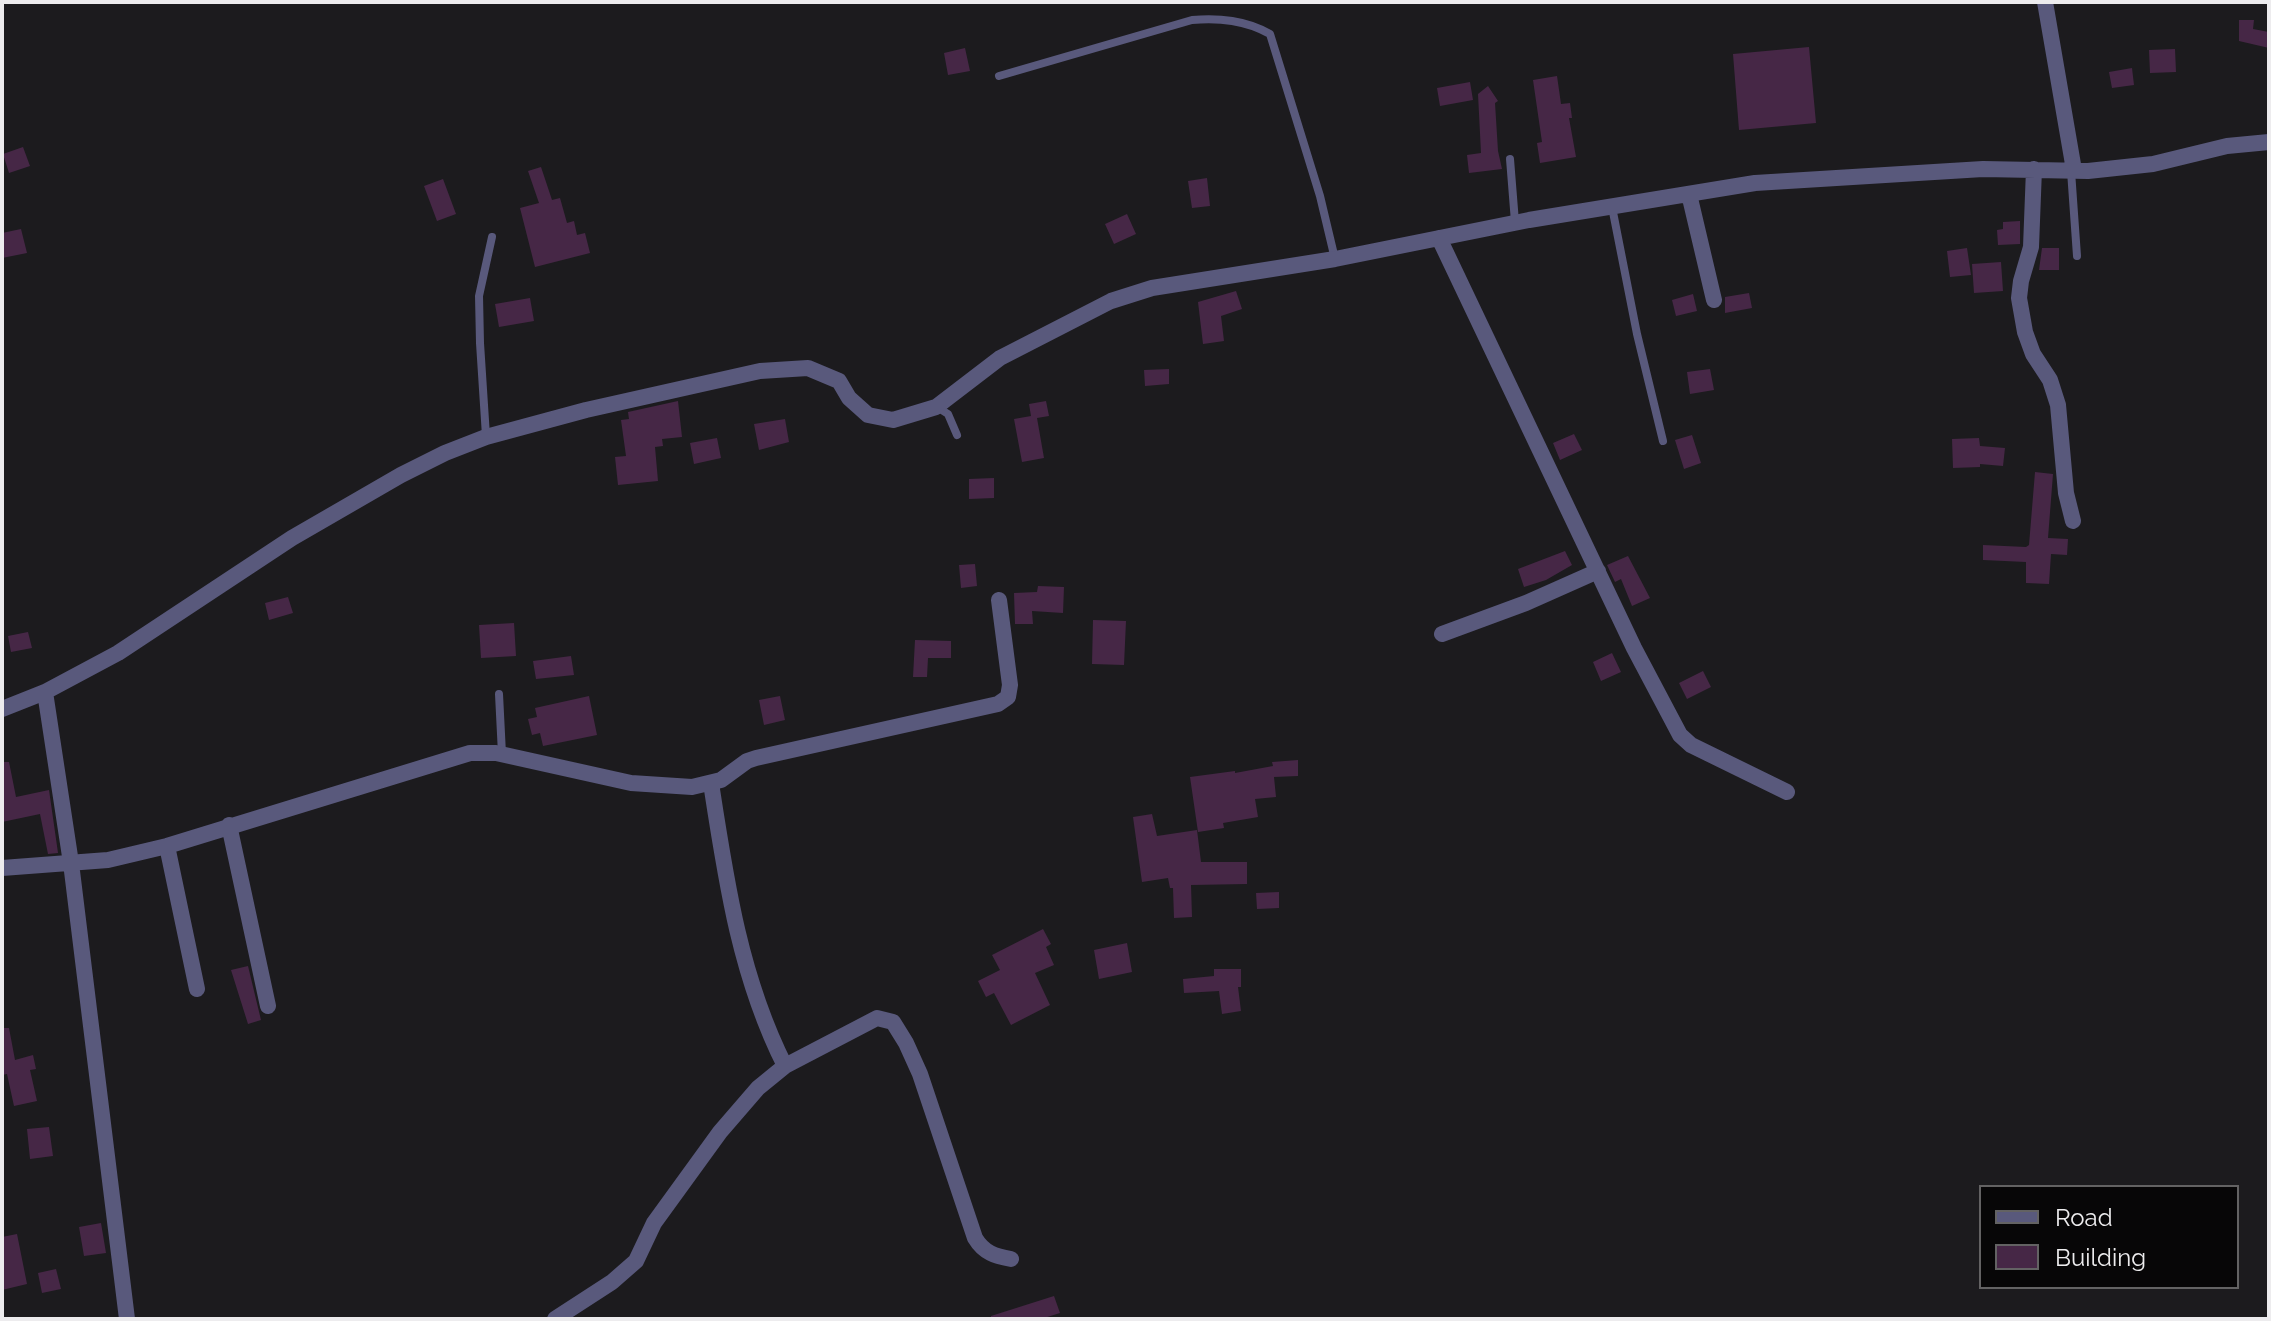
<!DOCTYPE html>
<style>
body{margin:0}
#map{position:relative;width:2271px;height:1321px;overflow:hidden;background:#1c1b1e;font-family:Raleway,sans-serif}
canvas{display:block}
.frame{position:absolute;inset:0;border:4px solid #edecee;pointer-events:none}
.legend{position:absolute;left:1979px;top:1185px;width:260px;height:104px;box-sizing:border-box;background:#070607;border:2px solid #636263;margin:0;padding:10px 14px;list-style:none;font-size:24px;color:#edecee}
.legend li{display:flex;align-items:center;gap:16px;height:40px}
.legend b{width:40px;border:2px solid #636263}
</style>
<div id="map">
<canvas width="2271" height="1321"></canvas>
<div class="frame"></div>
<ul class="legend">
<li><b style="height:10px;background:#59597c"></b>Road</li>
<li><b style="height:22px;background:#462746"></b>Building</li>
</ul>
</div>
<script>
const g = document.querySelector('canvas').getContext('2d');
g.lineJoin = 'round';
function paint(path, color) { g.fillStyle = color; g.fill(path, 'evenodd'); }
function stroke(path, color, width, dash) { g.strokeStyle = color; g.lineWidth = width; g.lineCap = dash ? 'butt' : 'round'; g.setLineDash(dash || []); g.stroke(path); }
paint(new Path2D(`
 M2239,20H2254L2253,29L2269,32V48L2239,41Z
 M1809,47L1816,123L1739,130L1733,54Z
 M965,48L970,71L948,75L944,53Z
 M2175,49L2176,72L2150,73L2149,50Z
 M2132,68L2134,85L2112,88L2109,72Z
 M1557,76L1561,104L1570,103L1572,118H1569L1576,157L1540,163L1537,143L1542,142L1533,80Z
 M1470,82L1473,100L1440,106L1437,88Z
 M1488,86L1498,101L1495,103L1498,151L1502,169L1469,173L1467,155L1481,153L1478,94Z
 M23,147L30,166L9,173L3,154Z
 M541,167L552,200L560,198L567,223L574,221L577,235L585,233L590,253L535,267L520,208L539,203L528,171Z
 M1207,178L1210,206L1192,208L1188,181Z
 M443,179L456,214L437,221L424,186Z
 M1127,214L1136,234L1114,244L1105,224Z
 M2020,221V244L1998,245L1997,230L2003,229V222Z
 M21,229L27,253L2,258V233Z
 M1967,248L1971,275L1950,277L1947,251Z
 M2042,248H2059V270H2039Z
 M2001,262L2003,291L1974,293L1972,264Z
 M1236,291L1242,309L1221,316L1224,341L1203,344L1198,302Z
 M1749,293L1752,308L1725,313V297Z
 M1693,294L1697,311L1676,316L1672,300Z
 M530,298L534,321L499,327L495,304Z
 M1169,369V384L1145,386L1144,370Z
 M1710,369L1714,390L1690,394L1687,372Z
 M678,401L682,437L662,439L663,446L655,447L658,481L618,485L615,457L626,456L621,420L629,419L628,412Z
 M1046,401L1049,416L1037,418L1044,458L1022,462L1014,419L1031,416L1029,404Z
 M785,419L789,442L759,450L754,424Z
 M1574,434L1582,450L1560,460L1553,443Z
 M1692,435L1701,463L1684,469L1675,440Z
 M717,438L721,458L694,464L690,443Z
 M1979,438L1980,446L2005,448L2003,466L1980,464V467L1953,468L1952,439Z
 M2035,472L2053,474L2048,538L2068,539L2067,555L2051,554L2049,584L2026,583V562L1983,560V545L2026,547L2029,545Z
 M994,478V498L969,499V479Z
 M1565,551L1572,565L1546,580L1524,587L1518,569Z
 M1628,556L1650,598L1632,606L1621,579L1615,582L1607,565Z
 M975,564L977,586L961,588L959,565Z
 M1038,586L1064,587L1063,613L1032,611L1033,624H1015L1014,593L1037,592Z
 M288,597L293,613L269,620L265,603Z
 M1093,620L1126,621L1124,665L1092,664Z
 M514,623L516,656L481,658L479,625Z
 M28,632L32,648L11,652L8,636Z
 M915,640L951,641V658H928L927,677H913Z
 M1612,653L1621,672L1601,681L1593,662Z
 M571,656L574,675L536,679L533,661Z
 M1703,671L1711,687L1687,699L1679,683Z
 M589,696L597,735L543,746L540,733L532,735L528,719L537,717L535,708Z
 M780,696L785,720L764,725L759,700Z
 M1298,760V776L1274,777L1276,797L1255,799L1258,817L1223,823L1224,828L1198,832L1190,777L1235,771V773L1273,766L1272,762Z
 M2,762H9L16,797L49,790L58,853L48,854L40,814L2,822Z
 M1152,814L1157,836L1197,830L1201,862H1247V884L1191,885L1192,917L1174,918L1173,888H1170L1168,878L1142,882L1133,817Z
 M1279,892V908L1257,909L1256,893Z
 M1043,929L1051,944L1046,947L1054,965L1035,973L1050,1005L1011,1025L994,993L986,997L978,981L1000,970L992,955Z
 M1127,943L1132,972L1099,979L1094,950Z
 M248,966L261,1020L248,1024L231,970Z
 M1214,969H1241V987H1238L1241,1011L1222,1014L1219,991L1184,993L1183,979L1214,976Z
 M2,1028H9L15,1060L33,1055L36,1069L30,1070L37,1101L14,1106L7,1074L2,1075Z
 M49,1127L53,1156L30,1159L27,1129Z
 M101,1223L106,1253L84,1256L79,1227Z
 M17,1234L27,1284L2,1290V1237Z
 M56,1269L61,1289L42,1293L38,1273Z
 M1054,1296L1060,1313L1041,1319H991V1316Z`), '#462746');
stroke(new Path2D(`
 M999,76L1192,20C1220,18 1245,20 1270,34L1320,196L1335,259
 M1510,159L1515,222
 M2071,171L2077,256
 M1612,207L1637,334L1663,441
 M937,407L948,414L957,435
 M486,436L480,343L479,296L492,237
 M499,694L502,754`), '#59597c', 8);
stroke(new Path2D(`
 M2045,2L2074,170
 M2034,169L2031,247L2021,281L2019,298L2025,332L2033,354L2050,380L2058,405L2066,493L2073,521
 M1689,194L1714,300
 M1439,238L1634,648L1680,735L1691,745L1787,792
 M1442,634L1526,603L1598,571
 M45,692L71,863L127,1319
 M2,709L45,692L118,653L292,538L401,475L445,453L486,437L586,410L760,371L808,368L839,381L849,398L868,415L893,420L936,407L1000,358L1111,301L1152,288L1335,259L1529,220L1755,183L1983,169L2088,171L2153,164L2227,146L2269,142
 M711,783C726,881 740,977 785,1066L877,1018L893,1022L906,1043L920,1074L975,1238C984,1253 995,1256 1011,1259
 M229,825L268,1006
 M167,846L197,989
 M2,868L108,860L167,846L470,753H496L631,783L692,787L721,780L747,761L756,758L998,704L1008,697L1010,685L999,600
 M555,1319L612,1282L636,1261L654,1223L720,1132L758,1088L785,1066`), '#59597c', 16);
</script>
